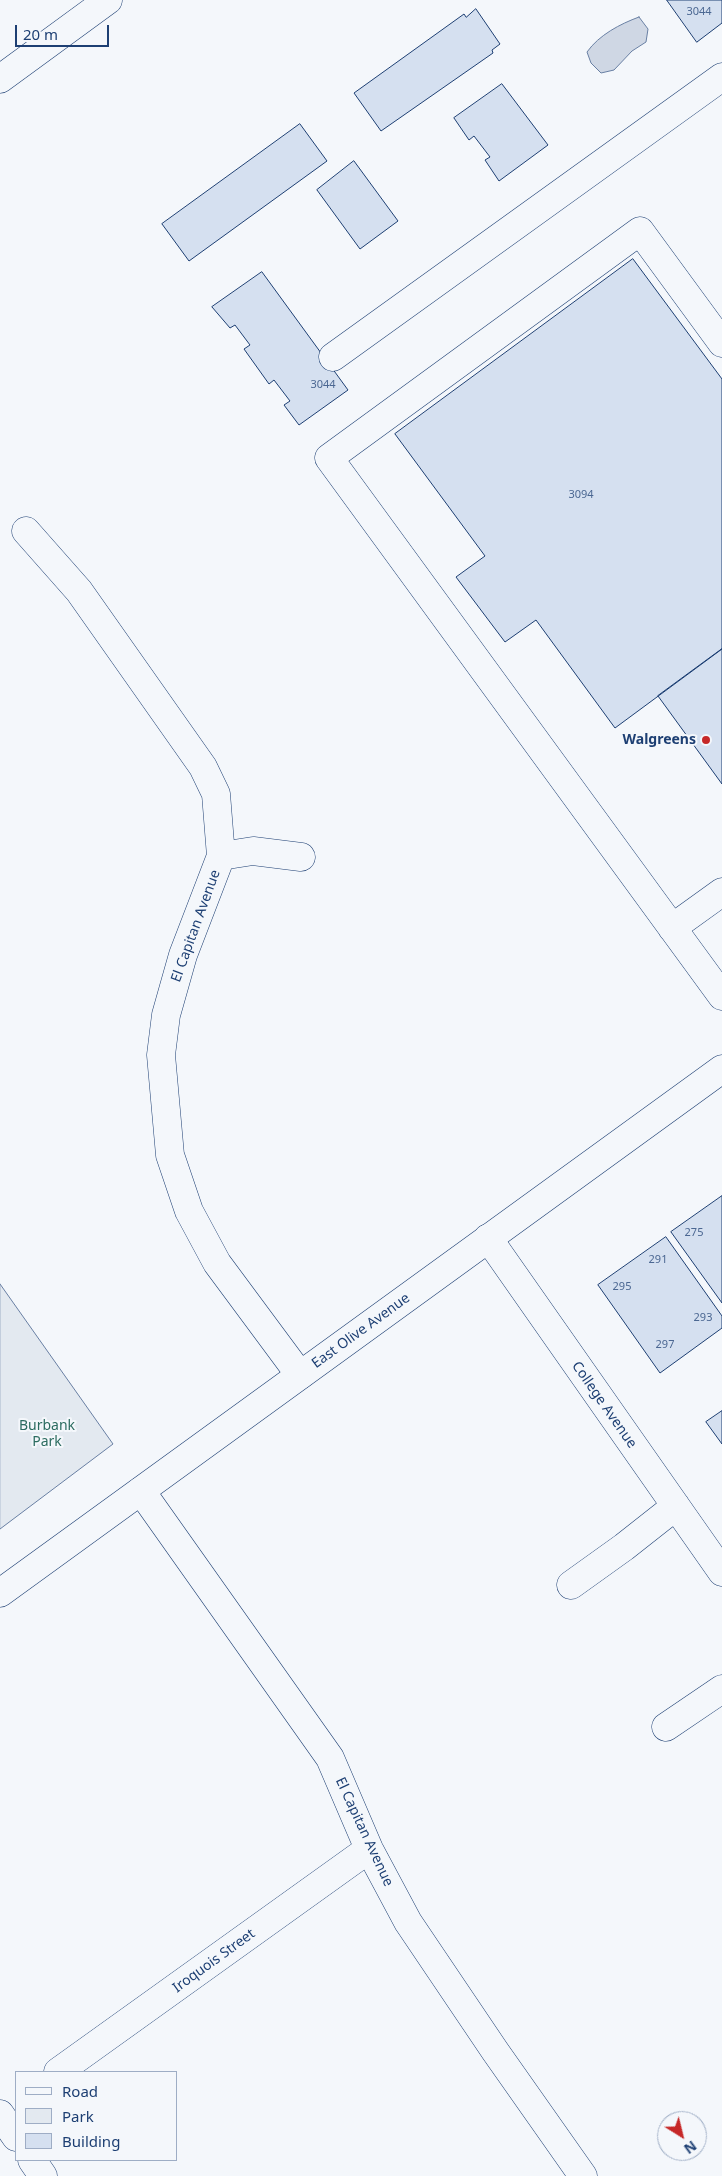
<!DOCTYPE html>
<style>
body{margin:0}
#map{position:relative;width:722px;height:2176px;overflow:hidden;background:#f4f7fb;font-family:"Noto Sans",sans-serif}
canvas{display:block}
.legend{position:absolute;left:15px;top:2071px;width:162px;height:90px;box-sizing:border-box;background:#f4f7fb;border:1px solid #9eadc5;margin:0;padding:6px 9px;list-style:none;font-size:15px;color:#1d3f73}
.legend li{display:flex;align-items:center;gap:10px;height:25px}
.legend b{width:25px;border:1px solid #9eadc5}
.north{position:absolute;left:657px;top:2111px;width:50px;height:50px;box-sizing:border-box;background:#f4f7fb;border:1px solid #9eadc5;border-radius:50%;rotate:144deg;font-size:14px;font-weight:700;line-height:20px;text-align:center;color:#1d3f73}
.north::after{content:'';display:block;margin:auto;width:18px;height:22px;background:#c62828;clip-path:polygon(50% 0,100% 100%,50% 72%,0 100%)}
.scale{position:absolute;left:15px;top:25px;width:94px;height:22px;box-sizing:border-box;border:2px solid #1d3f73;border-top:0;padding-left:6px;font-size:15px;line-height:18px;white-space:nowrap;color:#1d3f73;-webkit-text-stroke:4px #f4f7fb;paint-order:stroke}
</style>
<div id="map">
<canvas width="722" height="2176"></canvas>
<ul class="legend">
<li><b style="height:6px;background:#f4f7fb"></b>Road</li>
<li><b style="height:14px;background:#e3e9f0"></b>Park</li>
<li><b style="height:14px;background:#d5e0f0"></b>Building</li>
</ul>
<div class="north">N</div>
<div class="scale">20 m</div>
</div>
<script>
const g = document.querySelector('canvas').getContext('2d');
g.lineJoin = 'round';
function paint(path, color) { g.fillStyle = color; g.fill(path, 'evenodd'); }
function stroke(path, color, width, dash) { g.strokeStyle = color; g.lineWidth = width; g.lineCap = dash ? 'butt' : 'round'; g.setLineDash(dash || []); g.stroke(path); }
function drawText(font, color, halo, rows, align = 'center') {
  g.font = font + ' "Noto Sans",sans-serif'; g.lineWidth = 4; g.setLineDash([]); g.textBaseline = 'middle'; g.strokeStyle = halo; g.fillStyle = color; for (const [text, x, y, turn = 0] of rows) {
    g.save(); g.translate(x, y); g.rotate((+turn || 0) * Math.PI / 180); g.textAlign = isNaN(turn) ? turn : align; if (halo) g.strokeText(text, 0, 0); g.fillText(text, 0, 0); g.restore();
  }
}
const green = new Path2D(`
 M0,1284L113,1444L0,1529Z`);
paint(green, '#e3e9f0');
stroke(green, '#687fa3', 1);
const water = new Path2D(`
 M639,17L648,29L646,42L632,51L614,70L601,73L591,63L587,52C599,35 620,24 639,17Z`);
paint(water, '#cfd7e4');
stroke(water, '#687fa3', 1);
const building = new Path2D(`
 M667,0H722V23L697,42Z
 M476,9L500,44L492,50L493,53L381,131L354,93L464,14L466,17Z
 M502,84L548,145L499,181L485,160L490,157L474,136L469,140L454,118Z
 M300,124L327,161L189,261L162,224Z
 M354,161L398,221L360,249L317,190Z
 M633,259L722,379V649L615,728L536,620L505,642L456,577L485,556L395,434Z
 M262,272L348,390L299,425L284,405L290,401L274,380L269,384L244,349L250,345L235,325L230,328L212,307Z
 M722,649V784L658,696Z
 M722,1196V1303L671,1232Z
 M666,1237L722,1316V1328L660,1373L598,1285Z
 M722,1411V1444L706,1422Z`);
paint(building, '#d5e0f0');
stroke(building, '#1d3f73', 1);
const minor = new Path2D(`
 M0,79L108,0
 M722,343L640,231L329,458L722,996
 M333,357L722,77
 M26,531L79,591L203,767L216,794L221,856L183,955L166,1015L161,1055L170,1155L189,1211L217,1263L300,1375
 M221,856L253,851L301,857
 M672,928L722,892
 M488,1238L722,1572
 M141,1491L330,1758L369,1849L408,1922L495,2051L583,2176
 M571,1585L624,1547L676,1506
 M666,1727L722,1689
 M58,2072L369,1849
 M0,2114L16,2137
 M32,2160L43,2176`);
const major = new Path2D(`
 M0,1593L722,1069`);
stroke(minor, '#1d3f73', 29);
stroke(major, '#1d3f73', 29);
stroke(minor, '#f4f7fb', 28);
stroke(major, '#f4f7fb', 28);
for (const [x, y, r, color] of [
 [706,740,5,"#c62828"]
]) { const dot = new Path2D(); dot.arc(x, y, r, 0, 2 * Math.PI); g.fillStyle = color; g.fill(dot); stroke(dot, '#f4f7fb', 2); }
drawText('11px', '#4b6792', null, [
 ["3044",699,12],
 ["3044",323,385],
 ["3094",581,495],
 ["275",694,1233],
 ["291",658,1260],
 ["295",622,1287],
 ["293",703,1318],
 ["297",665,1345]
]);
drawText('bold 14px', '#1d3f73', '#f4f7fb', [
 ["Walgreens",696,740]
], 'right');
drawText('14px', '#1d3f73', '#f4f7fb', [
 ["El Capitan Avenue",196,926,-70],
 ["East Olive Avenue",361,1331,-36],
 ["College Avenue",604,1405,55],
 ["El Capitan Avenue",364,1832,65],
 ["Iroquois Street",214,1961,-36]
]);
drawText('14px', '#2c6c60', '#f4f7fb', [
 ["Burbank",47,1426],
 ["Park",47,1442]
]);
</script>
